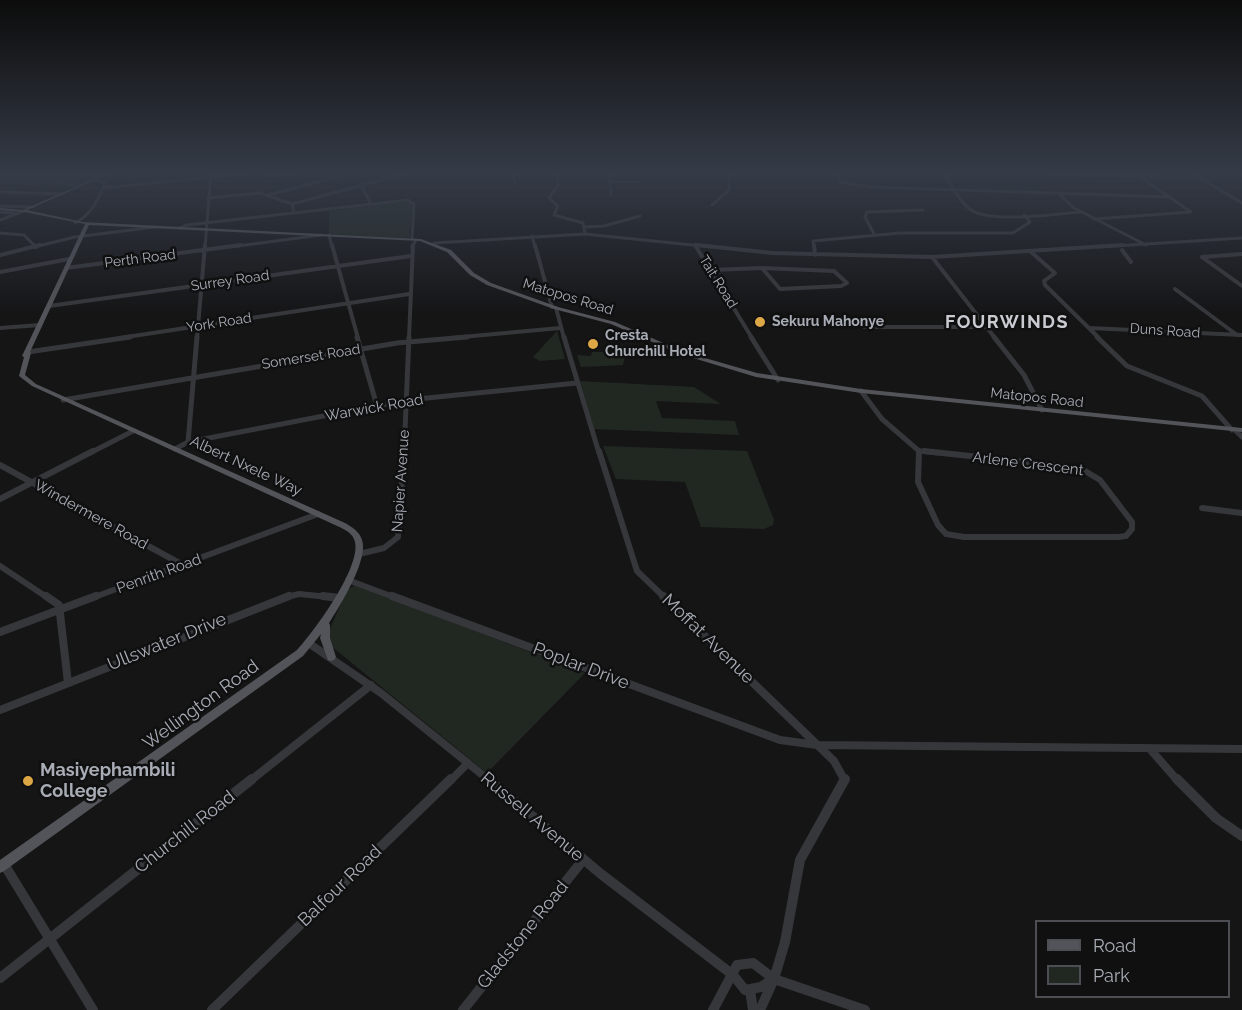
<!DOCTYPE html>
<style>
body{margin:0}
#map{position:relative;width:1242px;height:1010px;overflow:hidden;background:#151516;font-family:Raleway,sans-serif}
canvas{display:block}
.legend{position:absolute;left:1035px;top:920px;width:195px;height:78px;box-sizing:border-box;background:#101011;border:2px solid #4d4e53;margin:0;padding:8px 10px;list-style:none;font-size:18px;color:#a8acb5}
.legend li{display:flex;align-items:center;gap:12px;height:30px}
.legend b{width:30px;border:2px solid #4d4e53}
</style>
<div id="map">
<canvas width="1242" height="1010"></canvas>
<ul class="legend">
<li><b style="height:8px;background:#535459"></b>Road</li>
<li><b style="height:16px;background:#212822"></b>Park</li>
</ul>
</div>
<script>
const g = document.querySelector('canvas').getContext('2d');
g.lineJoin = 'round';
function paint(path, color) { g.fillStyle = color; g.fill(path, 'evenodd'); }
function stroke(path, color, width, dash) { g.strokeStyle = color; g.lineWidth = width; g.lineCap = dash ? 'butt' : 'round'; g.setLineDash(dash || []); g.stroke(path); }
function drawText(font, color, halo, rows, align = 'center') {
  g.font = font + ' Raleway,sans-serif'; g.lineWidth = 5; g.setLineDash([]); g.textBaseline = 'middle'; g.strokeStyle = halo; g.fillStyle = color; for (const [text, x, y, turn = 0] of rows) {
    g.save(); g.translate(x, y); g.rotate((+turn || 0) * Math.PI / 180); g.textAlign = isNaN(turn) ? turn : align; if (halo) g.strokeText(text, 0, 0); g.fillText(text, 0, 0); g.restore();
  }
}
paint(new Path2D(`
 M0,174H106L78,187L0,184Z
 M410,201L412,204L410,238L329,234V211Z
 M557,331L565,359L540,361L533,357Z
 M620,345L627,346L623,365L581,367L577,355L591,356L592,352H604V350L613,352Z
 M580,381L694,387L721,404L656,401L662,418L735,421L739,435L594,429Z
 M603,446L747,451L774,520L773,525L764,529L701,527L685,482L616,479Z
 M355,585L585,673L487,773L331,646L329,631L347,590Z`), '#212822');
stroke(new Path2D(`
 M39,174H41L39,177L77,186`), '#2f383e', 1.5);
stroke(new Path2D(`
 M263,174L266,176L290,174
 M512,174L515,184
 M557,174L558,185L549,198L558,206L554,215L583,223L585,234
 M609,174L611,195
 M837,174L839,182L871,187L1170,197
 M944,174C952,185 960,204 973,211C993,223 1057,214 1081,212
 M1049,174L1201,178
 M1193,174L1242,203
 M609,182H640
 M361,185L371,204
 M103,188L244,174
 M0,192L63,194
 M1058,193L1074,208L1146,245
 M268,195L337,177
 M208,198L260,193L292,204L294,213
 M292,204L404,174
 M712,205L729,190V174
 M0,206L33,207
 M0,212L14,213
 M1094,219L1191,212L1136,174
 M0,220L24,211
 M75,223C92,214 98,200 105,183L95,180
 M584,227L604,226L640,216
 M180,228L187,225L408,200L414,204L412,239
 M0,233L24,235L36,247
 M874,234L865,217L867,212L923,210
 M329,235L332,247
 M532,236L535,247
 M434,243L585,234L712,247
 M34,247L75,237L155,227
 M205,247L211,174
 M230,247L321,235
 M412,247L416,240
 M814,247L813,241L900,233H1013L1030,222L1024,215
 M1098,247L1242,238`), '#36373b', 3);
stroke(new Path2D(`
 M34,245L36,247
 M332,245L358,338
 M535,245L552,307
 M695,245L752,338
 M697,245L773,253L932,257L1123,245
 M814,245L815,255
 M1122,250L1131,262
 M1031,252L1055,273L1044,281L1045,285L1099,338
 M1242,254L1202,257L1242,286
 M0,255L40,245
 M932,257L995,338
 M66,268L241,245
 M762,268L834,271L847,283L841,286L780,289Z
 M711,270L762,268
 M0,272L69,259
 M1175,289L1237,335
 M49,306L411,256
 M556,308L564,338
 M864,327H987
 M0,328L40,325
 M1089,328L1242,335
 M120,338L409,294
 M197,338L205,245
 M409,338L413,245
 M451,338L560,328`), '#36373b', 4);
stroke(new Path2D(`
 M357,337L377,406
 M564,337L599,453
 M751,337L778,380
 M994,337L1024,375L1042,410
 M1097,337L1127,366L1202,396L1232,430
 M28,352L130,337
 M861,391L882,419L919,451
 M63,400L397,343L467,337
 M1235,430L1242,437
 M188,442L197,337
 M175,449L188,442L407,400L577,383
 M919,451L938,453
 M90,453L133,431
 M404,453L409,337`), '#36373b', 5);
stroke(new Path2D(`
 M599,451L637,571L665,598
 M919,451L918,482L938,525L946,534L964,537H1118L1126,536L1132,529V522L1100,480L1080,468L924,451
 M0,465L183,565
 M0,499L93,451
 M1202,508L1242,513
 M359,554L384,548L398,537L404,451
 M0,566L48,598
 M348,580L396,598
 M92,598L318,514
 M283,598L299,594L338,598`), '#36373b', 6);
stroke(new Path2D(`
 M46,596L59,605L68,683
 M323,596L339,598
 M392,596L780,740L817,745L1242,749
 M663,596L834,761L845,781
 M0,632L96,596
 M310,644L381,693L490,781
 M0,710L289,596
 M1150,749L1178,781
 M250,781L371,685
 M450,781L468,763`), '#36373b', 8);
stroke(new Path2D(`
 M488,779L601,874L733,975L745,990L761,987L773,979
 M1177,779L1216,818L1242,836
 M4,864L93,1010
 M0,978L252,779
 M750,990L753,1010
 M212,1010L451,779
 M463,1010L583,860
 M713,1010L737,965L753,963L774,979L865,1010
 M760,1010L774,979L785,942L800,860L845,779`), '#36373b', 10);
paint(new Path2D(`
 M105,174H109L27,210L82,222L421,239L451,250L474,273L491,283L558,307L615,322L684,352L757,373L861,389L1242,428V432L861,393L756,377L680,354L611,324L554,309L487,285L470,275L447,252L420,241L89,225L30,352L31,353L25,375L36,384L345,523C352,527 360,532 362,540C369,559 340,606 329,623L330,625V638L336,657L334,660L331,661L328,660L320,638L321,634L303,656L4,871L0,873V860L297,650C313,633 365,563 354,539C351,532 342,528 335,525L32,386L19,376L24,357L22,356L85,224L24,212L0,210V208L23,210Z`), '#535459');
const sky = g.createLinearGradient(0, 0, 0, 315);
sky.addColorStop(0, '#0c0c0c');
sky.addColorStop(0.55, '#353b47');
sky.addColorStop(1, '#353b4700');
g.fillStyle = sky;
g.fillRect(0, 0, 1242, 315);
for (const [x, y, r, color] of [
 [760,322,6,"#dda746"],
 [593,344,6,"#dda746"],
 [28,781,6,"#dda746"]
]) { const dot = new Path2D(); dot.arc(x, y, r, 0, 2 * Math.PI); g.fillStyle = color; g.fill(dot); stroke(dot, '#101011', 2); }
drawText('14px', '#a8acb5', '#101011', [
 ["Perth Road",140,259,-7],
 ["Surrey Road",230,281,-8],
 ["Tait Road",718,282,58],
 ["Matopos Road",568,297,17],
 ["York Road",219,323,-9],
 ["Duns Road",1165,331,4],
 ["Somerset Road",311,357,-9],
 ["Matopos Road",1037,398,6]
]);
drawText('bold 14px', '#a8acb5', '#101011', [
 ["Sekuru Mahonye",772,322],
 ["Cresta",605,336],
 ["Churchill Hotel",605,352]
], 'left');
drawText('15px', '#a8acb5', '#101011', [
 ["Warwick Road",374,408,-10],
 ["Arlene Crescent",1028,464,7],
 ["Albert Nxele Way",246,466,25],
 ["Napier Avenue",401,481,-86],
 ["Windermere Road",91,515,29],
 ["Penrith Road",159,574,-20]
]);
g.letterSpacing = '1.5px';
drawText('bold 18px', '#c9cbd1', '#101011', [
 ["FOURWINDS",1007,323]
]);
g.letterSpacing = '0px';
drawText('18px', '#a8acb5', '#101011', [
 ["Moffat Avenue",708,639,44],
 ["Ullswater Drive",167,642,-22],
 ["Poplar Drive",581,666,21],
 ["Wellington Road",201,705,-36],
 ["Russell Avenue",532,817,40],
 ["Churchill Road",185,832,-38],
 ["Balfour Road",340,886,-44],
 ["Gladstone Road",523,935,-51]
]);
drawText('bold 18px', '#a8acb5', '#101011', [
 ["Masiyephambili",40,771],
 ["College",40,792]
], 'left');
</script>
